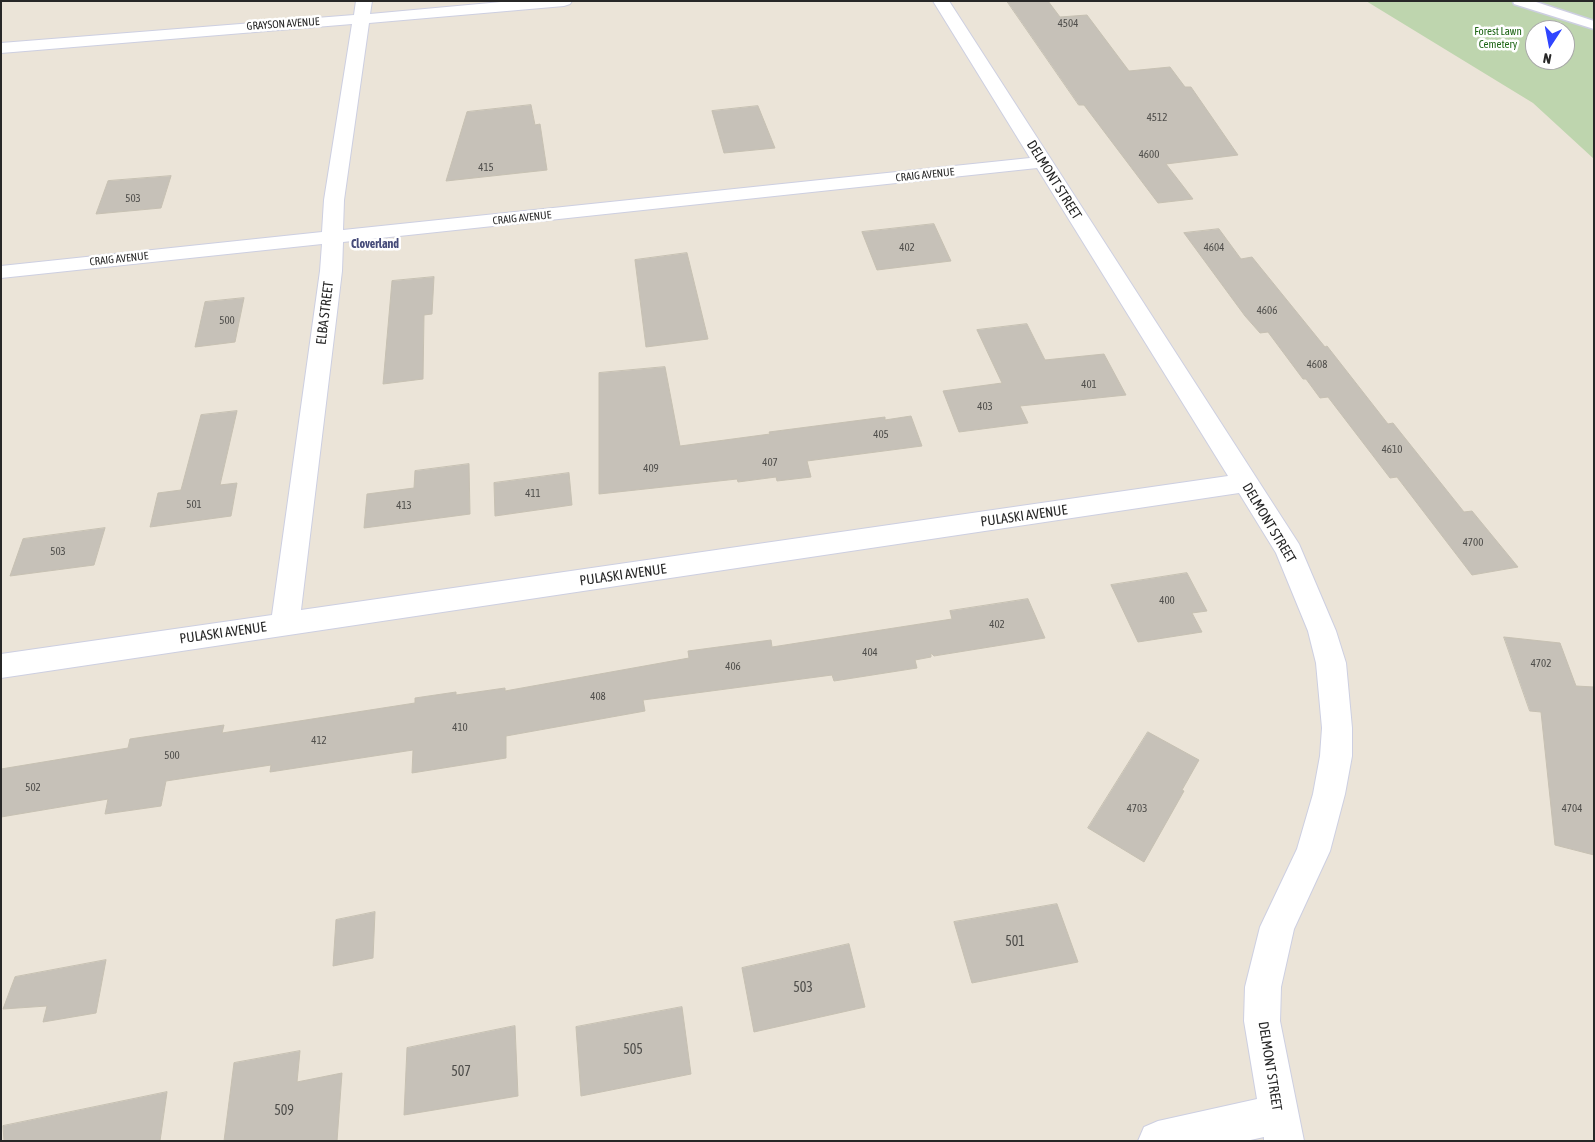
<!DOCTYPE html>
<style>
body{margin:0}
#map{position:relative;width:1595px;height:1142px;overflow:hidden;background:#ebe4d8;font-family:"Asap Condensed",sans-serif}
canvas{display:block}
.frame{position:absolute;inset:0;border:2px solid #272727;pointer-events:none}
.north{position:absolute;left:1525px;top:20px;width:50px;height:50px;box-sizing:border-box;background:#fff;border:1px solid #a9a9a9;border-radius:50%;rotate:191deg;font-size:14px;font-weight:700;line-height:20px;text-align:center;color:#272727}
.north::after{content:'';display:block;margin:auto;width:18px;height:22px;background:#3045ff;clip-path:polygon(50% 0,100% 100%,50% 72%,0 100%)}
</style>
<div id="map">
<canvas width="1595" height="1142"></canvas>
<div class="frame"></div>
<div class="north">N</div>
</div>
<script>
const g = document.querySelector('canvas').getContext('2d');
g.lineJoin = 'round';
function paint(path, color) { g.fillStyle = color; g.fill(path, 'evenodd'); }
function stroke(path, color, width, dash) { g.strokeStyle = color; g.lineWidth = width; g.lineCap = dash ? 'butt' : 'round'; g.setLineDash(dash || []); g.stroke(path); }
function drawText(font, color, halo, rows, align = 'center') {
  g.font = font + ' "Asap Condensed",sans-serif'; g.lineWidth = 5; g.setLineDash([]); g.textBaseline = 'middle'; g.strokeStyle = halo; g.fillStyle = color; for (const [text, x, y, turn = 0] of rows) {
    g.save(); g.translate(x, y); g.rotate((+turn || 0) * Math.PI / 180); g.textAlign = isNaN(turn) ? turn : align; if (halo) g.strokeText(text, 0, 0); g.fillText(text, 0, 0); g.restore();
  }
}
paint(new Path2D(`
 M1366,1H1594V159L1533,103ZM1535,30H1565V60H1535Z`), '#bed5ae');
const building = new Path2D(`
 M1007,1H1048L1060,17L1087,15L1129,71L1170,67L1185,87H1191L1238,155L1166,164L1193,199L1158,203L1084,105H1079Z
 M531,105L535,125L540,124L547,170L446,181L467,112Z
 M758,106L775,148L724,153L712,111Z
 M171,176L161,208L96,214L108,181Z
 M934,224L951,261L877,270L862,232Z
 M1219,229L1241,259L1252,257L1325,347L1327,346L1388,424L1393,423L1464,512L1472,511L1518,567L1472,575L1397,477L1390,478L1328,397L1320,398L1306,379H1303L1268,332L1260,333L1245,316L1184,233Z
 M687,253L708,339L646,347L635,260Z
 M434,277L432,314L424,315L423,379L383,384L392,281Z
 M244,298L235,342L195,347L205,302Z
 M1027,324L1045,360L1104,354L1126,395L1020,406L1028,423L959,432L943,391L1002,383L977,330Z
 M665,367L680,446L770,434L769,432L885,417V420L911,416L922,446L807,461L811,477L777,481L776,477L738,482L737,479L599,494V373Z
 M237,411L220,485L237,483L231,516L150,527L158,493L181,490L201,415Z
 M469,464L470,514L364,528L367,494L414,488L415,471Z
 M569,473L572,505L495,516L494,483Z
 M105,528L94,565L10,576L23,539Z
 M1187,573L1207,611L1192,613L1202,632L1138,642L1111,585Z
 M1028,599L1045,638L934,656L931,653V657L915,660L917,668L834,681L832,675L643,700L645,711L506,736V758L412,773L413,750L270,772L271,765L166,781L161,806L105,814L108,799L1,817V769L128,748L130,739L224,725L222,733L415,703V698L456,692V695L505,688V691L689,658L688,651L771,640L772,647L952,619L950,611Z
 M1504,637L1560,643L1576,686L1594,687V855L1555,845L1541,712L1530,711Z
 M1148,732L1199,760L1182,790L1184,791L1144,862L1088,828Z
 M1057,904L1078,962L972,983L954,922Z
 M375,912L373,958L333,966L336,920Z
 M849,944L865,1007L754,1032L742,968Z
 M106,960L96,1013L43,1022L47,1006L3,1009L15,977Z
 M682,1007L691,1074L581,1096L576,1027Z
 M515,1026L518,1096L404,1115L407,1048Z
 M300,1051L297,1082L342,1073L337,1141H224L234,1063Z
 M167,1092L160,1141H4L3,1126Z`);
paint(building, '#c6c1b8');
stroke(building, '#c6c0b2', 1);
const service = new Path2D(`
 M1513,1H1533L1594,21V29L1514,4Z`);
const minor = new Path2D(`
 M356,1H372L370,14L512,1H572L570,4L564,6L369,23L344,200L343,230L1030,158L933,1H949L1299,544L1336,631L1346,663L1352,728V756L1345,794L1330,851L1294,929L1281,987L1280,1021L1304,1141H1264V1137L1246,1141H1138L1144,1127L1158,1121L1257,1099L1244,1021L1245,987L1260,927L1297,849L1313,794L1320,756L1322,728L1316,663L1308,631L1276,553L1239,493L1,678V654L272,615L320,271L322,244L1,278V266L322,232L324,200L352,24L1,53V43L354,15ZM1037,168L1228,476L301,610L342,271L343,242Z`);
stroke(service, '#cdcfe1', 3);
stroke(minor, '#cdcfe1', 2);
paint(service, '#fff');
paint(minor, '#fff');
drawText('11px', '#272727', '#fff', [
 ["GRAYSON AVENUE",283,24,-4],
 ["CRAIG AVENUE",925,175,-6],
 ["CRAIG AVENUE",522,218,-6],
 ["CRAIG AVENUE",119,259,-6]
]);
drawText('11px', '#4f4e4b', null, [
 ["4504",1068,24],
 ["4512",1157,118],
 ["4600",1149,155],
 ["415",486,168],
 ["503",133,199],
 ["402",907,248],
 ["4604",1214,248],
 ["4606",1267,311],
 ["500",227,321],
 ["4608",1317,365],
 ["401",1089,385],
 ["403",985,407],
 ["405",881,435],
 ["4610",1392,450],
 ["407",770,463],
 ["409",651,469],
 ["411",533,494],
 ["501",194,505],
 ["413",404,506],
 ["4700",1473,543],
 ["503",58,552],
 ["400",1167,601],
 ["402",997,625],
 ["404",870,653],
 ["4702",1541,664],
 ["406",733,667],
 ["408",598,697],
 ["410",460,728],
 ["412",319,741],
 ["500",172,756],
 ["502",33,788],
 ["4703",1137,809],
 ["4704",1572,809]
]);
drawText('11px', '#1f6616', '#fff', [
 ["Forest Lawn",1498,32],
 ["Cemetery",1498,45]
]);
drawText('bold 12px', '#464b79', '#fff', [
 ["Cloverland",375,244]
]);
drawText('14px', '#272727', '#fff', [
 ["DELMONT STREET",1054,180,58],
 ["ELBA STREET",325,313,-83],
 ["PULASKI AVENUE",1024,516,-8],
 ["DELMONT STREET",1269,523,59],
 ["PULASKI AVENUE",623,575,-8],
 ["PULASKI AVENUE",223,633,-8],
 ["DELMONT STREET",1270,1066,81]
]);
drawText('14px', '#4f4e4b', null, [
 ["501",1015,942],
 ["503",803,988],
 ["505",633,1050],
 ["507",461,1072],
 ["509",284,1111]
]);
</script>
